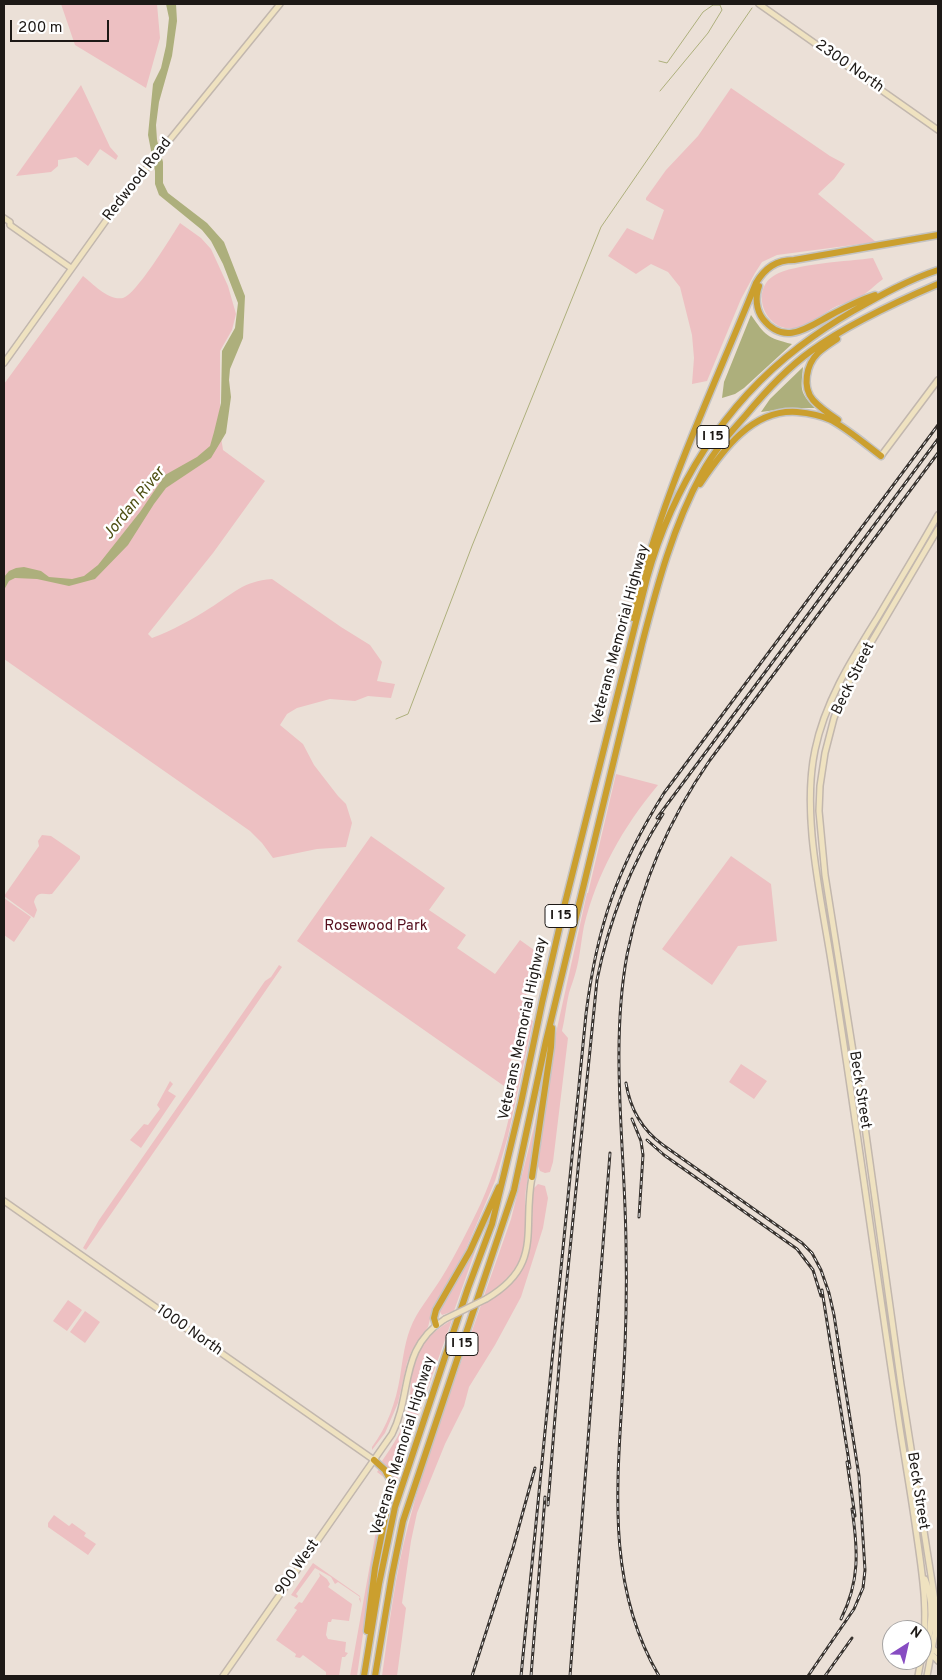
<!DOCTYPE html>
<style>
body{margin:0}
#map{position:relative;width:942px;height:1680px;overflow:hidden;background:#ebe0d7;font-family:Overpass,sans-serif}
canvas{display:block}
.frame{position:absolute;inset:0;border:5px solid #1d1916;pointer-events:none}
.north{position:absolute;left:882px;top:1620px;width:50px;height:50px;box-sizing:border-box;background:#fff;border:1px solid #a5a3a2;border-radius:50%;rotate:35deg;font-size:14px;font-weight:700;line-height:20px;text-align:center;color:#1d1916}
.north::after{content:'';display:block;margin:auto;width:18px;height:22px;background:#874cc2;clip-path:polygon(50% 0,100% 100%,50% 72%,0 100%)}
.scale{position:absolute;left:10px;top:20px;width:99px;height:22px;box-sizing:border-box;border:2px solid #1d1916;border-top:0;padding-left:6px;font-size:15px;line-height:18px;white-space:nowrap;color:#1d1916;-webkit-text-stroke:4px #fff;paint-order:stroke}
</style>
<div id="map">
<canvas width="942" height="1680"></canvas>
<div class="frame"></div>
<div class="north">N</div>
<div class="scale">200 m</div>
</div>
<script>
const g = document.querySelector('canvas').getContext('2d');
g.lineJoin = 'round';
function paint(path, color) { g.fillStyle = color; g.fill(path, 'evenodd'); }
function stroke(path, color, width, dash) { g.strokeStyle = color; g.lineWidth = width; g.lineCap = dash ? 'butt' : 'round'; g.setLineDash(dash || []); g.stroke(path); }
function drawText(font, color, halo, rows, align = 'center') {
  g.font = font + ' Overpass,sans-serif'; g.lineWidth = 5; g.setLineDash([]); g.textBaseline = 'middle'; g.strokeStyle = halo; g.fillStyle = color; for (const [text, x, y, turn = 0] of rows) {
    g.save(); g.translate(x, y); g.rotate((+turn || 0) * Math.PI / 180); g.textAlign = isNaN(turn) ? turn : align; if (halo) g.strokeText(text, 0, 0); g.fillText(text, 0, 0); g.restore();
  }
}
paint(new Path2D(`
 M61,4H157L160,38L146,88L75,45Z
 M81,85L110,147L118,156L116,160L100,149L88,166L76,157L58,160V166L51,172L16,176Z
 M731,88L830,156L845,164L834,179L818,194L876,242L777,255L762,262L755,273L741,299L707,381L692,384L694,358L692,335L680,287L668,272L651,264L636,274L608,256L627,228L653,240L664,210L646,200V198L666,170L698,136Z
 M180,223L201,238L211,249L228,286L236,314L232,330L220,351V406L219,424L223,450L265,481L213,553L148,634L152,638C173,630 191,620 210,608C233,594 243,581 272,579L341,627L370,645L382,662L377,681L395,684L391,698L368,696L355,701L330,699L297,708L287,714L280,725L303,744L314,765L338,796L346,804L352,823L346,847L317,849L273,858L262,843L250,831L4,659V384L83,276C93,284 109,301 123,298C136,295 171,237 180,223Z
 M873,258L883,279C875,285 867,293 859,298C852,302 844,303 837,306C825,312 810,325 796,328C766,334 748,290 775,275C793,264 850,261 873,258Z
 M616,774L658,785C623,827 597,873 584,926C581,941 580,957 576,971C574,979 571,986 569,993C566,1006 565,1018 562,1031L568,1038L553,1162L550,1172L545,1173L540,1171L537,1164L540,1152L541,1138L556,1033L587,893H588Z
 M42,835L51,836L80,856V859L52,894C44,895 37,890 34,902L37,910L34,918L4,896L39,846L38,841Z
 M371,836L445,888L429,910L466,935L457,948L495,974L520,940L534,950L522,1020L504,1086L297,941Z
 M731,856L771,884L777,941L738,946L712,985L662,949Z
 M4,898L31,917L14,942L4,935Z
 M279,965L282,967L86,1250L83,1248L99,1220L265,981L271,977Z
 M530,1020L533,1021L508,1136L495,1181L460,1263L433,1308L428,1327L412,1350L407,1363L398,1403L385,1433L372,1450V1447C387,1427 396,1402 400,1377C403,1358 405,1339 413,1322C421,1306 433,1292 442,1277C456,1254 469,1228 481,1203C507,1146 516,1082 530,1020Z
 M741,1064L767,1081L754,1099L729,1082Z
 M170,1081L173,1084L168,1091L176,1096L141,1148L130,1140L144,1124L148,1125L160,1109L157,1105Z
 M541,1090L543,1091C538,1124 531,1157 526,1189C524,1202 526,1215 526,1228C526,1259 511,1281 484,1296L511,1219L534,1127Z
 M538,1184L545,1186L548,1198L543,1228L521,1297L495,1345L469,1387L464,1406L445,1444L417,1513L411,1541L402,1603L406,1608L397,1676H382C389,1626 395,1575 408,1526C427,1451 456,1378 481,1305C535,1279 533,1243 532,1190Z
 M484,1226L454,1311L442,1315L440,1312V1309Z
 M68,1300L82,1310L67,1331L53,1321Z
 M85,1311L100,1322L85,1343L70,1332Z
 M452,1320L409,1441L393,1493V1477L382,1461C393,1445 404,1429 408,1409C411,1398 410,1386 411,1374C414,1349 431,1332 452,1320Z
 M379,1469L386,1477L389,1488L365,1620L357,1676H350L381,1503L387,1486L386,1479L377,1472Z
 M54,1515L69,1526L72,1523L86,1533L84,1536L96,1544L88,1555L48,1527V1523Z
 M313,1563L360,1596L361,1603L359,1599L360,1597L338,1582L335,1584L331,1577L315,1568L296,1594L298,1596L297,1598L291,1595Z
 M319,1573L327,1579L330,1584L328,1587L352,1604L349,1621L332,1619L331,1622H328L326,1635L328,1639L346,1642L345,1652L348,1653L345,1657H342L339,1676H326V1672L303,1655L300,1658L295,1657L296,1654L276,1640L297,1610L294,1608L299,1602L302,1603L320,1576Z`), '#edc0c2');
paint(new Path2D(`
 M166,4H176L177,21L172,56L159,102L156,125L157,140L163,162V183L168,193L207,223L224,242L245,296L243,338L230,369L229,380L231,397L226,433L211,458L166,488L154,504L128,545L95,579L69,586L37,579L15,578L9,581L4,590V577L9,571L16,568L24,567L41,571L49,577L72,579L84,576L98,565L140,512L165,475L197,457L210,446L214,432L221,403L222,351L235,328L238,303L223,264L211,241L202,230L159,195L155,184V171L148,135L153,84L161,68L166,46L169,18Z
 M751,315C765,335 767,338 792,344L744,388L735,394L722,398L724,382Z
 M803,367C801,389 799,392 815,408H790L761,412L770,399Z`), '#adaf7c');
stroke(new Path2D(`
 M659,61L667,63L703,12L713,5H720L722,10L708,33L660,91
 M396,719L408,714L472,546L601,227L752,8`), '#adaf7c', 1);
const secondary = new Path2D(`
 M759,4L938,130
 M4,218L10,222V225L71,268
 M4,363L120,201L280,4
 M881,456L938,380
 M4,1201L374,1460
 M486,1299C544,1265 522,1230 532,1177
 M925,1579C931,1594 932,1613 930,1629C930,1635 927,1643 928,1649C929,1654 935,1657 938,1661
 M932,1648L938,1653
 M922,1654C929,1612 922,1572 916,1530C910,1487 902,1444 896,1401C874,1257 855,1112 832,967C822,901 801,816 815,750C825,701 852,659 878,617C898,583 919,549 938,515
 M223,1676L392,1434C413,1393 398,1349 445,1319
 M918,1676L921,1660
 M927,1676L935,1633V1601L901,1385L865,1127L825,875L819,811L820,786L825,753L834,718L843,695L856,668L938,529`);
const highway = new Path2D(`
 M759,286C755,297 756,310 763,319C784,346 807,328 829,316C844,308 859,300 875,295
 M837,339C831,343 823,348 818,353C806,365 802,387 813,400C820,408 829,414 838,420
 M700,484C723,450 752,409 797,412C809,413 820,415 831,420C849,430 865,444 881,456
 M633,618C657,504 712,392 756,283C765,268 776,260 794,260L938,235
 M532,1177L551,1047L552,1028
 M436,1325L434,1318L436,1310L470,1251L499,1187
 M367,1631L375,1568L392,1483L385,1470L374,1460
 M364,1676L379,1584L395,1507L468,1288L492,1224L521,1103L542,1003L565,903L647,578C672,488 724,404 799,347C816,334 834,322 853,311C881,295 908,280 938,270
 M375,1676L392,1575L403,1521L514,1190L546,1041L642,644C657,586 673,526 702,473C713,452 730,433 746,415C765,392 786,369 811,351C848,324 896,302 938,284`);
stroke(secondary, '#c2b7ae', 8);
stroke(highway, '#c4c3c2', 9);
stroke(secondary, '#efe2c0', 5);
stroke(highway, '#cb9f2e', 6);
const rail = new Path2D(`
 M657,818L938,439
 M626,1083C630,1109 641,1129 663,1145L802,1243L812,1253L821,1270L829,1293L834,1315L859,1476L865,1570L863,1588L854,1609L808,1676
 M632,1119L641,1141L643,1155L639,1217
 M647,1140L664,1155L797,1249L813,1270L821,1296
 M822,1290L850,1468
 M847,1462L855,1516
 M548,1505L562,1329L597,980C609,920 630,866 663,814
 M841,1619C860,1581 858,1550 852,1509
 M472,1676L513,1548L535,1468
 M521,1676L586,1014C597,926 617,868 664,793L938,425
 M531,1676L545,1497
 M570,1676L610,1153
 M659,1676C606,1586 617,1485 623,1385C626,1338 627,1291 626,1243C625,1149 610,1048 627,955C641,885 669,819 710,760L938,453
 M825,1676L852,1638`);
stroke(rail, '#393430', 3);
stroke(rail, '#fff', 1, [4]);
const secondaryBridge = new Path2D(`
 M445,1319L486,1299`);
stroke(secondaryBridge, '#c2b7ae', 8, []);
stroke(secondaryBridge, '#efe2c0', 5);
for (const [x, y, w] of [
 [713,437,32],
 [561,916,32],
 [462,1344,32]
]) { const box = new Path2D(); box.roundRect(x - w / 2, y - 11.5, w, 23, 4); g.fillStyle = '#fff'; g.fill(box); stroke(box, '#1d1916', 1); }
drawText('bold 14px', '#1d1916', null, [
 ["I 15",713,437],
 ["I 15",561,916],
 ["I 15",462,1344]
]);
drawText('15px', '#1d1916', '#fff', [
 ["2300 North",849,67,35],
 ["Redwood Road",138,180,-52],
 ["Veterans Memorial Highway",621,635,-75],
 ["Beck Street",854,679,-64],
 ["Veterans Memorial Highway",524,1029,-78],
 ["Beck Street",859,1090,81],
 ["1000 North",189,1331,35],
 ["Veterans Memorial Highway",404,1446,-73],
 ["Beck Street",917,1491,81],
 ["900 West",298,1568,-55]
]);
drawText('15px', '#550f1d', '#fff', [
 ["Rosewood Park",376,927]
]);
drawText('italic 16px', '#4d4e11', '#fff', [
 ["Jordan River",135,504,-51]
]);
</script>
